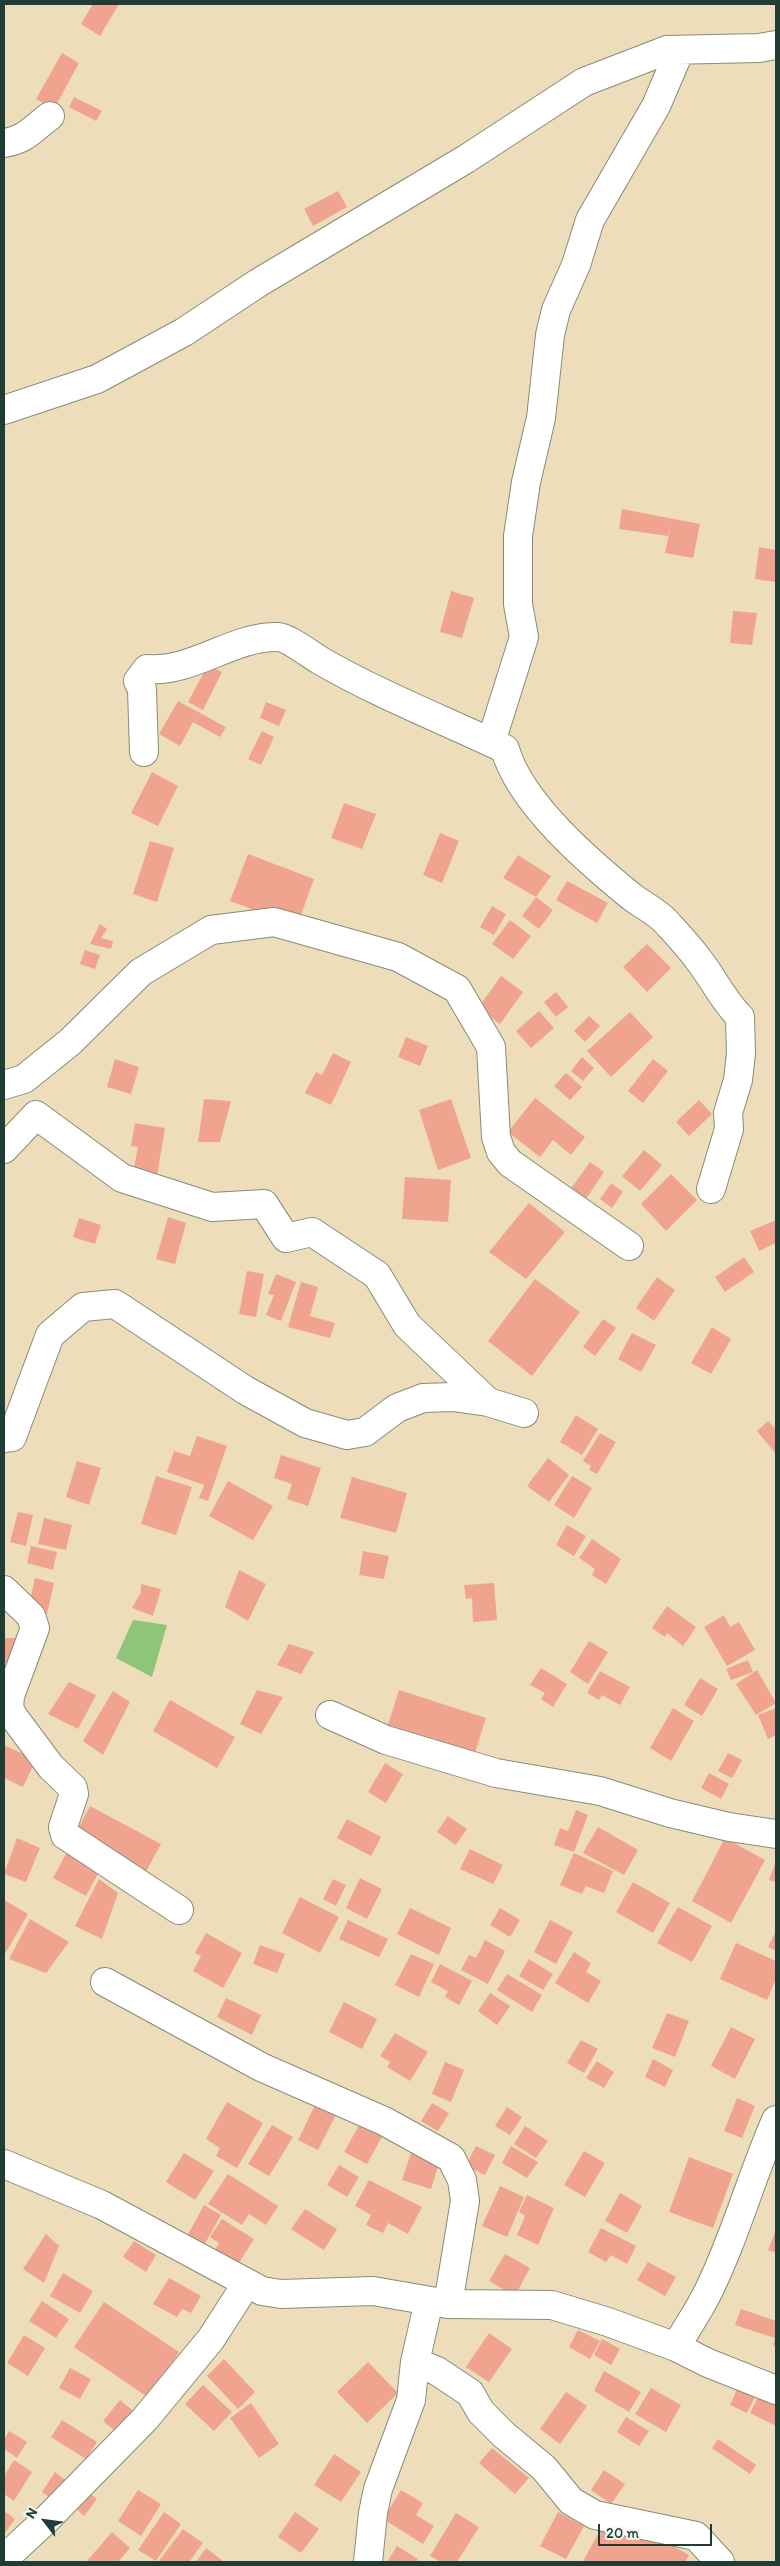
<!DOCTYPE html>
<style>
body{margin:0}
#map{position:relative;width:780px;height:2566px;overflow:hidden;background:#eeddba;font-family:Itim,sans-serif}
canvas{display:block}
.frame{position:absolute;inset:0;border:5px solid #1f3d34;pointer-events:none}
.north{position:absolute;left:20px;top:2496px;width:50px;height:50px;-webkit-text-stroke:4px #f6f6f2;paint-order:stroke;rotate:300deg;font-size:14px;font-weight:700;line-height:20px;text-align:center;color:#1f3d34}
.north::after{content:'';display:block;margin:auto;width:18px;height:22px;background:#1f3d34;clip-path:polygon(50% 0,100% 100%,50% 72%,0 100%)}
.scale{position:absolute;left:598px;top:2524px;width:114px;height:22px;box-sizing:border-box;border:2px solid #1f3d34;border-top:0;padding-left:6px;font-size:15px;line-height:18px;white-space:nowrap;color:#1f3d34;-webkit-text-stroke:4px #f6f6f2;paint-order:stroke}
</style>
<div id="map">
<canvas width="780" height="2566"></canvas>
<div class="frame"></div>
<div class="north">N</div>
<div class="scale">20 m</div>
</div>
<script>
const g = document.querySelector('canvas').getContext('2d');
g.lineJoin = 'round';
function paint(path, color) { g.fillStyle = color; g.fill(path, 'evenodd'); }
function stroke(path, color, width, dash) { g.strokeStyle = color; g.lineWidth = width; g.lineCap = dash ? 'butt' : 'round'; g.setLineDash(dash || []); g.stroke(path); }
paint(new Path2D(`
 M133,1620L167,1625L152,1677L116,1658Z`), '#8ec679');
paint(new Path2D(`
 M93,4H119L100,36L81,24Z
 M62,53L79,63L54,109L36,99Z
 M74,97L102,111L96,121L69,107Z
 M338,191L347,207L313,226L304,209Z
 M622,509L700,524L693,558L665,553L671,524L668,536L619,529Z
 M759,547L776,550L775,582L755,579Z
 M451,591L474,598L462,638L440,632Z
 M733,611L757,613L752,645L730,643Z
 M208,665L222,672L203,710L188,702Z
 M178,701L226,727L220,737L193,722L180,746L159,734Z
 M266,702L286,710L279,726L260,718Z
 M262,731L274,737L261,765L248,759Z
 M152,772L178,786L158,826L131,813Z
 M344,803L376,814L362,849L331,838Z
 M440,833L459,841L442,883L423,875Z
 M150,841L174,848L157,902L133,894Z
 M248,854L314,879L297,926L230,901Z
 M518,855L551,876L536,897L503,878Z
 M567,881L608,903L597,923L556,900Z
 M536,897L553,910L539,929L522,916Z
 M492,906L506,914L494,935L480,927Z
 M510,920L531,936L513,959L492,944Z
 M100,924L107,929L101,938L113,941L111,949L90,944Z
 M647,944L671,968L647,992L623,967Z
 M85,950L100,955L95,969L80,964Z
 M501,976L523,992L500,1024L478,1008Z
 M556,992L568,1007L556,1017L544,1002Z
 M539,1011L554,1028L531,1048L516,1031Z
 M630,1012L653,1037L611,1077L587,1051Z
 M589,1016L600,1026L585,1042L574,1031Z
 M406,1037L428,1046L420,1066L398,1057Z
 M333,1053L351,1062L331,1105L305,1093L316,1072L322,1075Z
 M582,1057L594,1068L583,1081L571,1071Z
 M115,1059L139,1067L131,1094L107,1087Z
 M653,1059L668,1071L643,1103L628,1091Z
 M566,1073L582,1087L570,1100L554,1086Z
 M535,1098L585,1137L571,1155L553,1140L540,1157L508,1132Z
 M204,1099L231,1101L220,1142H198Z
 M451,1099L471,1158L438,1170L419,1110Z
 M699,1100L712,1114L689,1136L676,1122Z
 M135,1123L165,1128L157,1176L133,1172L138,1147L131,1146Z
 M644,1150L662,1165L640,1191L622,1176Z
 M590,1162L604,1172L582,1205L567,1194Z
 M671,1174L697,1200L666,1231L641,1204Z
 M405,1177L451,1180L448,1222L402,1219Z
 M611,1183L623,1192L612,1208L600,1199Z
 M529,1203L565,1232L526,1279L489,1252Z
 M168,1217L186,1223L175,1264L156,1259Z
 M79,1218L101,1225L95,1244L73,1237Z
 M776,1220V1243L759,1251L750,1231Z
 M744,1257L754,1272L725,1292L715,1277Z
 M247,1271L264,1274L256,1317L239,1314Z
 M276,1274L296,1282L281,1321L266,1315L274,1295L268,1294Z
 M657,1277L675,1290L654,1321L636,1308Z
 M535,1279L580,1312L532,1376L488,1341Z
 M301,1282L318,1287L310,1316L335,1323L330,1338L288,1327Z
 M603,1319L616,1328L595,1356L583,1347Z
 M712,1327L731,1339L711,1374L691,1363Z
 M632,1333L656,1345L641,1372L618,1359Z
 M576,1415L598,1429L582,1455L560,1442Z
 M768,1421L776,1430V1454L757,1431Z
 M600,1433L616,1442L597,1474L589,1470L591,1466L583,1461Z
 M197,1436L227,1446L208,1501L199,1498L204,1485L167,1472L174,1451L190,1456Z
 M281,1455L321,1468L308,1506L287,1499L292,1484L274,1478Z
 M548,1458L569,1475L549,1502L527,1486Z
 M77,1461L101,1468L89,1505L66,1497Z
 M156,1476L192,1487L176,1535L141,1524Z
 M572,1476L592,1488L574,1518L554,1505Z
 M352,1477L407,1493L396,1533L340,1518Z
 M228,1481L273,1506L253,1540L209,1516Z
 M18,1512L33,1515L26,1546L10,1542Z
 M44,1518L72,1525L66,1550L38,1544Z
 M567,1525L586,1536L574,1556L556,1545Z
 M592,1539L621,1559L606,1584L592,1575L595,1569L579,1558Z
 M31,1546L57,1552L53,1570L27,1563Z
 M363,1551L389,1556L384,1579L359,1575Z
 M239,1570L266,1584L248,1621L225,1607Z
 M35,1578L54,1583L47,1614L28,1609Z
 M494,1583L497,1620L473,1622L472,1598L466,1599L464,1585Z
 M141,1584L161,1589L153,1616L132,1608L141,1592Z
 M667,1606L696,1627L683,1646L667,1633L665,1637L652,1628Z
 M724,1615L730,1627L739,1622L755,1650L727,1666L704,1627Z
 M4,1638H25L22,1663H4Z
 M589,1641L608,1652L588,1684L570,1672Z
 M289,1644L314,1652L301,1674L277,1665Z
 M748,1660L753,1672L731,1680L726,1669Z
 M541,1668L567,1684L553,1707L541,1699L545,1693L530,1685Z
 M757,1670L776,1703L756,1715L736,1684Z
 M600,1671L630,1687L620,1705L602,1695L599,1700L587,1693Z
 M700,1678L718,1689L702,1716L684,1705Z
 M69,1682L96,1695L78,1729L48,1714Z
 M257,1690L283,1697L261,1734L240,1724Z
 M399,1690L486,1718L473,1759L386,1731Z
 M113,1691L130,1702L103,1755L83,1741Z
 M170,1700L235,1737L217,1768L153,1731Z
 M673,1708L694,1721L671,1761L650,1748Z
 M776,1708V1735L768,1739L758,1715Z
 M4,1745L36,1760L23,1787L4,1778Z
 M728,1753L742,1760L732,1778L718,1771Z
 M385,1763L403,1774L386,1803L368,1792Z
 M709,1773L729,1784L721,1799L701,1788Z
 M90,1806L161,1844L143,1877L72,1840Z
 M576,1810L588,1815L574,1852L554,1845L560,1828L568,1831Z
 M448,1816L467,1829L456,1845L437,1832Z
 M347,1819L381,1837L371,1856L337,1838Z
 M598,1827L638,1850L624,1875L583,1853Z
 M17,1838L40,1848L26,1882L4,1874Z
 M725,1838L765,1860L731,1923L692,1901Z
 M470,1849L503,1865L493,1884L460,1869Z
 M67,1852L100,1870L86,1896L53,1878Z
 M574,1853L613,1871L604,1893L586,1886L582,1894L560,1885Z
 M776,1861V1882L769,1880Z
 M360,1878L382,1889L367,1919L346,1908Z
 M99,1879L118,1893L102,1939L75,1926Z
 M333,1879L346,1885L336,1906L323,1899Z
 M633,1882L670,1903L653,1933L616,1912Z
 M300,1897L339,1917L320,1953L282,1933Z
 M4,1900L28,1914L5,1954L4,1953Z
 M678,1907L712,1926L692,1962L657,1943Z
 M410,1908L451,1928L439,1955L397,1934Z
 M500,1908L520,1920L510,1937L490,1925Z
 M30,1919L69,1942L46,1973L9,1959Z
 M348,1920L388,1939L379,1957L339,1939Z
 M550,1920L573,1932L556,1964L534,1952Z
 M206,1933L242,1953L223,1988L193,1971L201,1956L195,1953Z
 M775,1933L776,1934V1951L768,1947Z
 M485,1940L505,1951L488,1984L461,1970L469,1955L476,1958Z
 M736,1943L776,1961V1979L767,2000L720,1979Z
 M260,1945L285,1954L277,1973L253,1964Z
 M574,1952L591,1963L586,1972L601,1981L588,2003L555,1983Z
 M411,1954L434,1964L419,1997L395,1985Z
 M529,1959L553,1974L543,1990L519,1976Z
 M440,1964L472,1981L459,2005L445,1997L448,1991L431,1982Z
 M507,1974L542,1995L532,2012L497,1990Z
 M490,1993L510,2006L497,2025L478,2011Z
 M226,1998L261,2015L252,2035L217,2017Z
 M344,2002L377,2019L362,2049L329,2032Z
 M667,2013L689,2021L675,2057L652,2048Z
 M731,2027L755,2039L735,2079L711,2066Z
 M395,2033L428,2052L410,2081L387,2067L390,2062L380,2056Z
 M581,2040L598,2049L584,2073L567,2063Z
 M653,2059L673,2070L665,2087L645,2077Z
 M597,2061L614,2072L604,2088L586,2078Z
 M445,2062L464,2070L451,2102L432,2094Z
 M737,2098L755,2106L742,2138L724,2131Z
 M318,2099L339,2109L318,2150L298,2140Z
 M227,2102L263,2123L237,2168L216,2156L220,2148L206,2139Z
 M432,2103L449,2113L438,2131L421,2121Z
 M507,2107L522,2117L510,2135L495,2126Z
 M361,2122L383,2135L367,2164L344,2152Z
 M272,2125L293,2137L269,2176L248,2164Z
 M525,2126L548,2141L536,2158L514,2144Z
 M476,2146L495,2155L485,2175L466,2166Z
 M511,2146L538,2162L527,2178L502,2163Z
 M584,2151L605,2163L585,2197L564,2185Z
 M184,2153L214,2171L195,2200L166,2182Z
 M411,2153L439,2163L431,2189L402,2180Z
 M689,2157L733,2174L713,2228L669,2212Z
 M339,2165L359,2177L347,2197L327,2185Z
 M228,2174L278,2206L266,2225L249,2214L242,2225L208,2204Z
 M369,2180L422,2207L408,2234L388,2223L383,2233L366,2225L371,2215L355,2206Z
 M500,2186L524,2197L507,2237L482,2226Z
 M620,2193L642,2206L627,2233L605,2221Z
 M527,2195L554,2208L538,2245L517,2235L525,2216L519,2212Z
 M204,2205L221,2215L203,2247L186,2238Z
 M305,2209L337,2229L324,2250L291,2229Z
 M222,2219L254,2239L237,2266L214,2252L219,2243L210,2237Z
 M601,2228L636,2246L627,2264L611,2255L606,2262L588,2252Z
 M776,2230V2253L768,2250Z
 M46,2234L59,2246L44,2283L23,2269Z
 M134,2241L156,2255L146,2272L123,2257Z
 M505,2254L530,2268L515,2296L489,2281Z
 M648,2262L676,2277L665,2296L637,2280Z
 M63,2273L93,2291L80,2313L50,2296Z
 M169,2278L201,2296L191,2313L182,2309L177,2317L153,2304Z
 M42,2301L69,2319L56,2338L29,2321Z
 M104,2302L179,2352L149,2398L74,2347Z
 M741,2309L776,2321V2347L773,2345L775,2338L735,2325Z
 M578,2330L600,2341L590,2359L569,2347Z
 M489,2333L512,2349L489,2382L466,2367Z
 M24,2335L45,2348L28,2376L7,2363Z
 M602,2339L620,2349L611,2365L594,2355Z
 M224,2359L255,2392L238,2409L207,2376Z
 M368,2362L398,2393L367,2423L337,2392Z
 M70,2368L91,2379L80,2399L59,2388Z
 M604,2371L641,2392L629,2412L594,2391Z
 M203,2385L232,2412L214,2431L185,2404Z
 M739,2385L757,2393L747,2413L730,2405Z
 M651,2388L681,2405L666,2432L635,2414Z
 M566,2392L587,2406L560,2444L540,2429Z
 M760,2393L776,2402V2426L750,2413Z
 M120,2400L137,2414L120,2435L103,2421Z
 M251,2403L279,2444L259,2458L230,2418Z
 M626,2417L649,2431L639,2446L617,2432Z
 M62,2420L97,2442L86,2459L51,2437Z
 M9,2431L27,2442L17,2458L4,2449V2440Z
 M718,2439L756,2465L750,2474L712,2448Z
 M492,2448L529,2478L515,2494L479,2463Z
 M334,2454L361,2472L341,2502L314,2485Z
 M14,2460L32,2472L14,2501L4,2494V2476Z
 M604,2470L625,2484L611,2504L591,2490Z
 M55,2472L68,2482L55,2501L42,2492Z
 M83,2488L97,2499L84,2516L71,2504Z
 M138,2490L161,2504L141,2536L118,2521Z
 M401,2490L423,2503L416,2515L434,2526L423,2544L383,2519Z
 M4,2511L15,2519L4,2534Z
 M611,2511L689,2555L685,2562L583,2561Z
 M164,2512L181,2524L156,2561L138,2550Z
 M295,2512L319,2529L301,2553L278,2537Z
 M558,2512L584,2526L566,2559L540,2546Z
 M456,2513L479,2527L457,2562H441L430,2556Z
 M183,2529L203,2543L189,2562H158Z
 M112,2532L130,2548L118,2562H86Z
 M397,2546L418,2559L416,2562H387Z
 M206,2548L223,2561L221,2562H196Z`), '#f0a490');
const minor = new Path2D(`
 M4,143C27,139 31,130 50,116
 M4,410L97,379L184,332L258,283L466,159L584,82L667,50L759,48L776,45
 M491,742L524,637L518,604V536L526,482L541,418L550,335L556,310L576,265L590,220L656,106L680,50
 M144,752L142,689L138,681L147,669C193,673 232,636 278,637C287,637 311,655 321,661C380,695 444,720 505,749C520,803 589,862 632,897C644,906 658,912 668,924C678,935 689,947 698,959C713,978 723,1000 740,1017L741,1053L738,1080L728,1113L729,1129L711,1189
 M4,1085L24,1079L70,1042L141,972L211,930L274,922L398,957L457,989L491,1047L496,1137L501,1152L510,1163L629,1246
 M4,1149L36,1115L122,1178L212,1207L264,1204L286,1238L312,1232L377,1275L407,1325L488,1402
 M4,1438L12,1437L50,1335L83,1307L115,1304L245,1390L305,1423L347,1435L365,1432L397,1408L423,1398L453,1397L488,1402L524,1413
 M4,1590L31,1616L35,1628L10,1696L9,1708L13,1716L51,1767L73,1788L74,1794L63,1827L65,1835L179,1910
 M330,1715L386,1740L496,1773L600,1791L670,1813L729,1827L776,1834
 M105,1982L261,2067L384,2121L451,2158L462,2180L465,2201L448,2304
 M4,2164L102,2205L262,2291L281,2294L373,2291L448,2304L552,2305L608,2322L676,2347L708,2363L776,2390
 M429,2301L415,2362L437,2371L470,2393L481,2412L504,2435L544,2468L571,2501L595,2515L696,2536L720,2562
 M676,2347C686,2329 698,2312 707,2294C735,2238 751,2177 776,2120
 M4,2559L47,2519L145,2419L211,2339L247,2283
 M368,2562L373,2513L378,2489L411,2400L415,2362`);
stroke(minor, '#868d77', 30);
stroke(minor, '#fff', 28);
</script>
